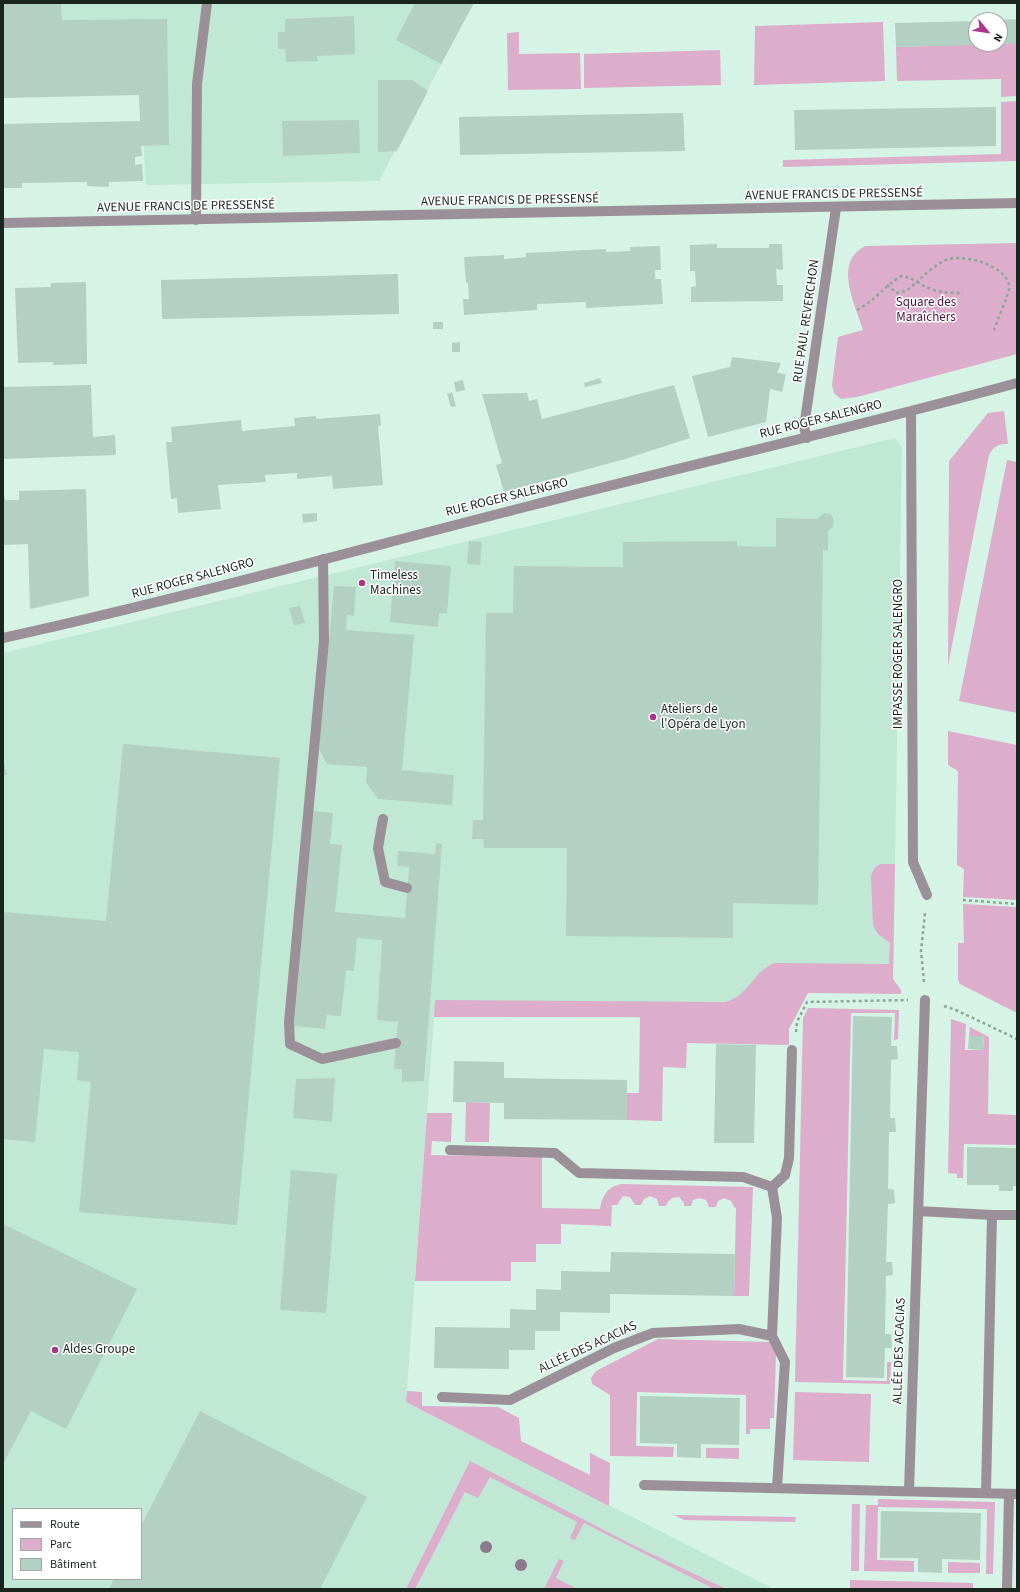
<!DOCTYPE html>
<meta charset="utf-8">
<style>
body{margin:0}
#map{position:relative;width:1020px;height:1592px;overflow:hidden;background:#d5f4e5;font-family:"Source Sans 3",sans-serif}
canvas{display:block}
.frame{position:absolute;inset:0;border:4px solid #1a2520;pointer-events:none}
.legend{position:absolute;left:12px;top:1508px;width:130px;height:72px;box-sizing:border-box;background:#fff;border:1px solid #a3a8a6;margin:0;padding:5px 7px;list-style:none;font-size:12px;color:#1a2520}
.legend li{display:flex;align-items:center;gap:8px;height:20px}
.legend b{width:20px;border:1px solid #a3a8a6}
.north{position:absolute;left:968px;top:12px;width:40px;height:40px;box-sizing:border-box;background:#fff;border:1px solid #a3a8a6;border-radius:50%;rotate:119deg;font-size:11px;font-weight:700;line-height:16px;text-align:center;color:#1a2520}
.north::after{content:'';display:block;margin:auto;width:14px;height:18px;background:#ab358c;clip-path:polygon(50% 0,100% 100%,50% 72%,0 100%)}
</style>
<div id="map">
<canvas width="1020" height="1592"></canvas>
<div class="frame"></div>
<ul class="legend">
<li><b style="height:5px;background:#9b9097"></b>Route</li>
<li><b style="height:11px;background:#ddadcc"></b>Parc</li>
<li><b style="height:11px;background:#b3d1c3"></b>Bâtiment</li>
</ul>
<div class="north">N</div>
</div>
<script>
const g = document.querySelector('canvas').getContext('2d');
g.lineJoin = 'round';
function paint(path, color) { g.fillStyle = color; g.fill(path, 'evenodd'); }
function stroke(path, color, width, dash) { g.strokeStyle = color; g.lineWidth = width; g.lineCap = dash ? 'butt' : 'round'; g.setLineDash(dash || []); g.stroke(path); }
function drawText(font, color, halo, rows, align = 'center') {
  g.font = font + ' "Source Sans 3",sans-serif'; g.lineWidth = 3; g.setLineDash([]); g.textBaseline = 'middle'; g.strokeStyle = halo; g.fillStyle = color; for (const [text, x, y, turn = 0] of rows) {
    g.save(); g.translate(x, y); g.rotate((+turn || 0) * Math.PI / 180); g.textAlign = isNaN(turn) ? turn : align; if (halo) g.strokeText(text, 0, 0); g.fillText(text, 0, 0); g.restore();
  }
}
paint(new Path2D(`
 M5,3H474L379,181L146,185L139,75L3,6Z
 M895,438L902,447L893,979H768V1018L434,1017L406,1402L774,1589H3V653ZM13,1509H141V1579H13Z`), '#c1e7d5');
paint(new Path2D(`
 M883,22L885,81L754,85L755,26Z
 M519,32V54L580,53L581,89L508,90L507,33Z
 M1017,43V96L1001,97V79L897,81L896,47Z
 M720,50L721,85L584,88V54Z
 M1017,101V161L783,167V160L1001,154V102Z
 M1017,243V354L857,397L841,399L834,393L832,385L838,337L863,330C857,310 838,272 855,254C857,251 862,248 865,246Z
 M1004,411L1008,444C998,444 994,446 989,455L948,666L949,461L988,413Z
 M1007,460L1017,462V713L959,701Z
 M948,731L1017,745V900L963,897L964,869L957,865L958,771L948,765Z
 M881,864H895L893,979L901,990V994L808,993L789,1029V1045L687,1043L686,1068L663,1067L662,1121L627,1120V1093H639L640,1017H434L435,1000L725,1002C750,996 751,972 775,963L889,964L890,943L878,934L873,925L871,875L875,867Z
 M963,904L1017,907V1013L960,984L958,980V943H964Z
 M808,1008L899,1010L898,1039L894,1040L895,1013H851L843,1380L887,1381V1362H891L890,1384L795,1382L803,1018Z
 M951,1019L966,1024L965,1050H983L984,1036H969L970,1027L989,1037L988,1114L1017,1115V1145L964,1144L963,1178H957V1174L948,1173Z
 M466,1102L490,1103L489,1142H465Z
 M427,1113H452L451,1142L432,1141L431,1155L542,1157V1208L600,1209C602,1196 607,1187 621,1184L753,1187L749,1296H734L736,1208L734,1207L731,1201L724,1198L718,1201L716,1207H709L706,1200L699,1198L693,1200L691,1206H684V1203L679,1197C672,1197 668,1200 666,1206H659L657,1199L650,1196L644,1199L641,1205H635L630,1197L623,1196L617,1205H612L611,1226L561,1224V1244H536V1262H511V1281H415Z
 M658,1339L770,1342L776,1355L774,1418H770V1429H750V1434H746V1395L637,1392L636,1446L674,1447L673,1457L610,1456V1395L592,1384L591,1378L596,1371Z
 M407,1391L422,1392V1406L498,1407L519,1418L521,1441L590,1475V1453L610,1463L609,1506L406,1402Z
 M795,1392L871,1394L869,1462L793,1460Z
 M706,1448H739V1459L706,1458Z
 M470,1461L635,1546L726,1589H714L584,1523L575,1540L570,1538L577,1522L490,1477L478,1498L465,1492L415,1589H406Z
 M878,1499L995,1502L993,1574H986L987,1509L878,1507L877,1560L914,1561V1572L864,1571L866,1505H878Z
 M852,1504H860L859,1571H851Z
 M674,1515L796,1517L795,1522L684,1520Z
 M559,1559L564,1561L556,1578L577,1589H544Z
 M948,1562L980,1563V1573H948Z
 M850,1580L973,1583V1589H850Z`), '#ddadcc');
paint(new Path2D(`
 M3,3H61L62,20L167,19L169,145L141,146L142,156L135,157V165L142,164L143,181L109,182V187L87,186V182L22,183V188H3V124L140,121L139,95L3,98Z
 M415,3H474L441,64L396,40Z
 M354,16L355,54L317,56L318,61L286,62L285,49H278V32H285V19Z
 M1017,19V43L1000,44V20Z
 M976,21V45L896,47L895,23Z
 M378,80H412L428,91L397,151L378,152Z
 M996,107V146L795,150L794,110Z
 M683,113L685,151L460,155L459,117Z
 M359,120L360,153L283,156L282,121Z
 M717,244V248H769V244H782L783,270L776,269L777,285H783V301L691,302V287L696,286L695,271H690V245Z
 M660,246L661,270H655V279H661L663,304L586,308V302L537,304V310L464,315L463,299H469L468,283H466L464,257L504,255V259L526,257V253L606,249V252L630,251V247Z
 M398,274L399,314L162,319L161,280Z
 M86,282L87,364L53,365V362L18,363L15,288L51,287V283Z
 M433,322H443V329H433Z
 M460,342V352H452V343Z
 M732,357L781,363L777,373L786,374L782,392L770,389L766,422L708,437L692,376L730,367Z
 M600,378L602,383L585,387L584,383Z
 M463,380L465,390L456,392L454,382Z
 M91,385L93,437L115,435L116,455L3,459V387Z
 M674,385L690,438L625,459L504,492L496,465L502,463L482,394L527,393L529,401L537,399L542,419Z
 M452,392L456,406L451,407L447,394Z
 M380,414L381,426H378L383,485L333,489L332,476L297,479V473L265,475L266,482L218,485L221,509L178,513L177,498L171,499L166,442H172L171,427L241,420L242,431L295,426L294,418L316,416V419Z
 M3,489L5,500H19V491L86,489L89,596L30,609L28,544L3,545Z
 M317,513V521L303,523L302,514Z
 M824,513L831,514L834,521L833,527L828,531V550H823L818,905L733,903V938L566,936L567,848H484L483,839H472L473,820H483L486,613H513L514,566L623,567V542L737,541V546L776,547V518L817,519Z
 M469,541L482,542L480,565L467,564Z
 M395,561L451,566L447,613H439L438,627L390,622Z
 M334,586L356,587L354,616L347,615L346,630L414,635L402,770L454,775L452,805L378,799L366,782L367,767L327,764L319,749Z
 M300,606L305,623L294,625L289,608Z
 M123,744L280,758L237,1225L79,1212L91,1082L77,1080L79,1052L44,1049L35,1142L3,1139V912L106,921Z
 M3,759L7,775H3Z
 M313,811L333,813L330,844L342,845L335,912L405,918L409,867L397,866L398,851L435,854L436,843L442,844L424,1081L402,1082V1069H394L398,1022L377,1020L382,940L357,938L354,971L346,970L341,1016L327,1015L325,1029L294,1026Z
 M853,1016L892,1017L891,1046H897L898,1059L891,1060L890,1118H895L896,1132H889L888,1189L894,1190L895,1203L888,1204L886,1262H892L893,1275L886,1276L885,1334H891L892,1348H885L884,1378L846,1377Z
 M969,1036H984L983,1050L968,1049Z
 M716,1044L756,1045L754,1143H714Z
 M454,1061L504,1062V1078L627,1080V1120L504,1119V1103L453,1102Z
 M335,1078L332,1122L293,1118L296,1079Z
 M967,1147L1017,1148V1186H1013V1191H999V1185H967Z
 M291,1170L337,1174L326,1313L280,1310Z
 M3,1224L137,1289L66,1429L31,1411L3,1464Z
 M611,1252L735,1254L734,1296L610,1294V1313L560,1312V1331H535V1350H509V1369L434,1368L435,1327L510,1328V1309L536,1310V1289L561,1290V1271L610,1272Z
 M640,1396L740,1398L739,1445L701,1444V1458L677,1457V1444L640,1443Z
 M200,1411L367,1497L320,1589H109L114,1579H141V1526Z
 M881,1511L981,1513L980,1560L942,1559V1573L918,1572V1558H880Z`), '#b3d1c3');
stroke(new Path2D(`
 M887,285L897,293L906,291L917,282C932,292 946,293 963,293
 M857,310C874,301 885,286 901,276L910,278L917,282C925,274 935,265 946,260C963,253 1011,266 1009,289C1008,296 997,321 994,330
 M963,900L1017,904
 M924,982L921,951L925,913
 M944,1006L956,1010L1017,1039
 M796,1032L797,1022L807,1002L908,1000`), '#8ea59a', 2.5, [3, 3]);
stroke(new Path2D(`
 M196,220L197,84L207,3
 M323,559L324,641L289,1022L290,1044L322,1059L396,1043
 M383,819L378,848L385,882L407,888`), '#9b9097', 10);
stroke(new Path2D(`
 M911,411L913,862L927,895
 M807,438L804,427L836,208
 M3,638C181,599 356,550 533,505C694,464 856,427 1017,383
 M450,1150L555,1153L579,1173L743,1177L772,1187L777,1218L772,1336
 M772,1187L785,1175L789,1158L792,1050
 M918,1211L992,1215L986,1493
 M992,1215H1017
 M442,1397L510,1400L614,1348L653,1333L739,1329L772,1336L785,1362L777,1488
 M644,1485L1017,1494
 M909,1491L925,1000
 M1007,1589L1009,1494`), '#9b9097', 10);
stroke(new Path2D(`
 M3,223L1017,203`), '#9b9097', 10);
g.fillStyle = '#8c798b';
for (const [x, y] of [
 [486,1547],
 [521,1565]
]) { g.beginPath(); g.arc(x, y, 6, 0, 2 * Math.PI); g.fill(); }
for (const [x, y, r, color] of [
 [362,583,4,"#ab358c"],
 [653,717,4,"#ab358c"],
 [55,1350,4,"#ab358c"]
]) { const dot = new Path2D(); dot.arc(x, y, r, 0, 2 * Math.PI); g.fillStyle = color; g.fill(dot); stroke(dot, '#fff', 1.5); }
drawText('13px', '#1a2520', '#fff', [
 ["AVENUE FRANCIS DE PRESSENSÉ",834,195,-1],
 ["AVENUE FRANCIS DE PRESSENSÉ",510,201,-1],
 ["AVENUE FRANCIS DE PRESSENSÉ",186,207,-1],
 ["RUE PAUL REVERCHON",807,321,-82],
 ["RUE ROGER SALENGRO",821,420,-14],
 ["RUE ROGER SALENGRO",507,498,-14],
 ["RUE ROGER SALENGRO",193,579,-15],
 ["IMPASSE ROGER SALENGRO",899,654,-90],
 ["ALLÉE DES ACACIAS",588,1348,-25],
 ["ALLÉE DES ACACIAS",900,1351,-88]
]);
drawText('13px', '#511441', '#fff', [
 ["Square des",926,303],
 ["Maraîchers",926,318]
]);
drawText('13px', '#1a2520', '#fff', [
 ["Timeless",370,576],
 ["Machines",370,591],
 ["Ateliers de",661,710],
 ["l'Opéra de Lyon",661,725],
 ["Aldes Groupe",63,1350]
], 'left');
</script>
